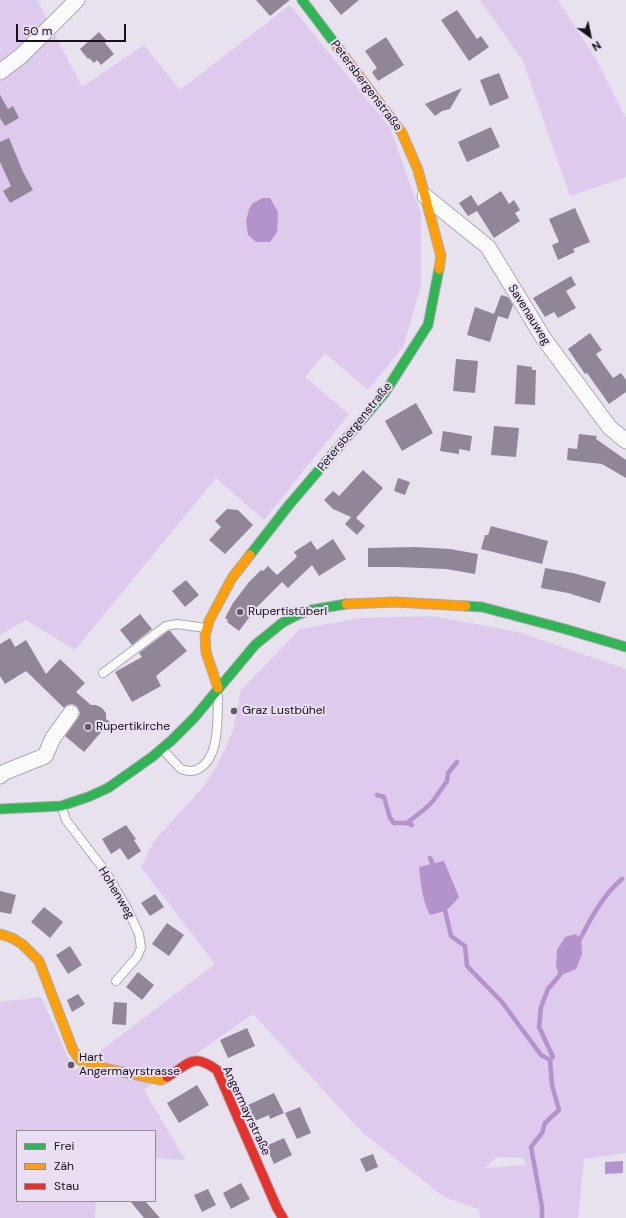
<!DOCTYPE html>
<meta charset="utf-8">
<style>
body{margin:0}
#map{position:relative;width:626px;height:1218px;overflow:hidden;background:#e8e2ee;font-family:"DM Sans",sans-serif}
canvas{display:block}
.legend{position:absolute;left:16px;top:1130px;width:140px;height:72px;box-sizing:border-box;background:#e9def2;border:1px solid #958c9b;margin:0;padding:5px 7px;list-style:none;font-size:12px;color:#161219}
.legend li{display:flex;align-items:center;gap:8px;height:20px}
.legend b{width:20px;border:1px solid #958c9b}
.north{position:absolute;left:570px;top:16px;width:40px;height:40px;-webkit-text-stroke:3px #e9def2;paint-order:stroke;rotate:147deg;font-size:11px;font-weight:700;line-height:16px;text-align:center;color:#161219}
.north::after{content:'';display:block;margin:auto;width:14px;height:18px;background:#161219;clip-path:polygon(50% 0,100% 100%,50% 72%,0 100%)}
.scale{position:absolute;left:16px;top:24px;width:110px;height:18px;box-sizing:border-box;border:2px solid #161219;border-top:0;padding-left:5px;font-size:12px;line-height:14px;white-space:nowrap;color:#161219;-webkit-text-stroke:3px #e9def2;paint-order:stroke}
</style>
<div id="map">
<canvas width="626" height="1218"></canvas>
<ul class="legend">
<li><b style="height:5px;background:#30b455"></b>Frei</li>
<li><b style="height:5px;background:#ff9f0a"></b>Zäh</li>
<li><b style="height:5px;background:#e5322d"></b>Stau</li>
</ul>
<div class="north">N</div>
<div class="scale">50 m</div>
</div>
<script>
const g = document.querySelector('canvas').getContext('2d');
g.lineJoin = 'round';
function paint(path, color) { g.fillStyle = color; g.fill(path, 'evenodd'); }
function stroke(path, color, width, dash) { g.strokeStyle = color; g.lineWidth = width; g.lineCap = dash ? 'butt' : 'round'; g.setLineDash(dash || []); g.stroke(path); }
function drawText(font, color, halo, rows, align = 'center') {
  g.font = font + ' "DM Sans",sans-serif'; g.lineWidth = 4; g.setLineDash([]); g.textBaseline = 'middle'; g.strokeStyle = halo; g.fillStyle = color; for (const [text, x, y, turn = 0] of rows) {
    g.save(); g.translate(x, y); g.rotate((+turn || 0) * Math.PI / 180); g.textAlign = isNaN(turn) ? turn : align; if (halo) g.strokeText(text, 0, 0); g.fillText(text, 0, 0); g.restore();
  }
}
paint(new Path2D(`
 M0,0H37L82,87L144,45L180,90L290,5L390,128L421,214V286L403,347L368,390L325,353L305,377L349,414L264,520L216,478L75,650L26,620L0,635Z
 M480,0H558L599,64L626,118V177L570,196L523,61Z
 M432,616L518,632L626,669V1153L584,1159L578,1218H480L479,1209L444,1197L362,1132L253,1014L144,1090L185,1160L155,1158V1131H17V1201H96L95,1218H0V1002L41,997L74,1071L215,964L141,867L154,841L203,787L217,766L233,731L241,690L300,629L361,618ZM443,862L458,897L452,906L419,867ZM497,1157L523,1158L526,1165L485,1168Z`), '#ddcaec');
paint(new Path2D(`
 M263,198H270L278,212L277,232L270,242H256L248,235L246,221L249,209L253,203Z
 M444,861L459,897C448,910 447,911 430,915C422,900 421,884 419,867Z
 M575,934L581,938L582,954L576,969L559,976L556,965L557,950L565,937Z
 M623,1161V1173L605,1174V1162Z`), '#b492ca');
stroke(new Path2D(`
 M377,795L384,797L390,818L394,823H407L412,825
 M407,823L426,808L433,801L447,781L448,773L457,762
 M430,858L435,869
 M444,906L451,936L465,946L467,966L502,1002L541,1055L550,1060L552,1085L559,1110L545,1123L542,1133L531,1147L542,1207V1218
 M578,943C590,920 602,896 622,879
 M550,1060L553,1057L539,1027L541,1007L548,989L559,976L562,972`), '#b492ca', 4.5);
paint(new Path2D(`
 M256,0H290L270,16Z
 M329,0H359L341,15Z
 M457,10L477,39L481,36L489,47L469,61L441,20Z
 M99,32L107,41L105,43L114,54L101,65L97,60L94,63L89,58L88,59L80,49Z
 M386,37L404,65L378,81L372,72L377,68L365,51Z
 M499,73L509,98L490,106L480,80Z
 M462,88L450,109L442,111L435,116L425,104Z
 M0,95L8,109L13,106L19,118L5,126L0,118Z
 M491,127L500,147L467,162L458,142Z
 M9,138L23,172L33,190L10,203L3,191L11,186L0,162V142Z
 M501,191L509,204L514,200L520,210L515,213L520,221L494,238L477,211L468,216L459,203L471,195L478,206Z
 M575,208L590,242L573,249L575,252L558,260L552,245L559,242L549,219Z
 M571,276L576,285L566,291L576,308L558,318L554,312L545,317L533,298Z
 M501,295L508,297L513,305L508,319L498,316L490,342L467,335L475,307L494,314Z
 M590,333L602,350L596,354L613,378L621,373L626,380V392L609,404L587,373L585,374L568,349Z
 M456,359L478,361L475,393L453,391Z
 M517,365L532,367V370H536L535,405L515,404Z
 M416,403L433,433L402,451L385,421Z
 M494,426L519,428L516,457L491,455Z
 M443,431L472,436L470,451L459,449V454L440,451Z
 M579,434L597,436L596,439L626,460V478L602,464L567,460L568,448L577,449Z
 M363,470L383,488L356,518L365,526L357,535L345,524L351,517L333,509L324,500L333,491L339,496Z
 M398,478L410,482L405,495L394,491Z
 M227,509L238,510L253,525L225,554L209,540L221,527L215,521Z
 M491,526L548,541L542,564L481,549L485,535H488Z
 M333,539L346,559L319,576L312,565L288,588L282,582L258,606L239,631L227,622L228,620L225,618L233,603L249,582L261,570L263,571L268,566L277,575L297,557L294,552L311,541L317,550Z
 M415,547L450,549L478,554L475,574L446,569L398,567H368V548Z
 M545,568L573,573L606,582L600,603L568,593L541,588Z
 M186,580L199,595L185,607L172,591Z
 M140,614L152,629L132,645L120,630Z
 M168,631H170L187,651L156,676L161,686L132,702L115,672L142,657L139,653Z
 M10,638L15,647L26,640L46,674L60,659L85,683L76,692L91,705H96L102,708L106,713V719L112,723L104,732L102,731L84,752L65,736L78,718L80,714L79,710L77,706L72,704L67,705L64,708L26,671L5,684L0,676V644Z
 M126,825L136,839L134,840L141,851L128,860L120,848L111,854L102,839Z
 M0,891L16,895L11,914L0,912Z
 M155,894L164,907L150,916L141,903Z
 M44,907L63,922L50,938L31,922Z
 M167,923L184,935L169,956L152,944Z
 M70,946L82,965L68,974L56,955Z
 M138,972L154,985L142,1000L126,987Z
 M78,994L85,1004L72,1012L67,1000Z
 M114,1002L127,1003L126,1025L112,1024Z
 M247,1028L255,1046L228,1058L220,1040Z
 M197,1085L209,1105L179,1123L167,1103Z
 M274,1093L284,1113L270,1119L269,1115L255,1121L248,1105Z
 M300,1107L311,1133L297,1139L285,1113Z
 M284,1138L292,1155L274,1164L266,1146Z
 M373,1154L378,1167L366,1172L360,1159Z
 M241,1183L250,1199L231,1209L223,1193Z
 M208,1189L216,1205L202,1212L194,1195Z
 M130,1201H145L160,1218H144Z`), '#918698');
const lane = new Path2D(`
 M103,673L166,626L177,624L206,628
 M162,749L181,769C186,771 191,772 196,770C221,760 217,718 218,696
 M62,808L66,820L105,871L127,908L139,934L141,948L137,957L116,981`);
const street = new Path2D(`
 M0,72L21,56L77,0
 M425,196L488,247L544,339L610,428L626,441
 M0,776L5,772L45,756L53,738L71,713`);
const fast = new Path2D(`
 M302,0L336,45
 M250,555L289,505L384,394L428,325L439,269
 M466,606L482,607L565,629L626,647
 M0,809L61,806L88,797L108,788L152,757L172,740L194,718L255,645L282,623L297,615L311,610L346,604`);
const slow = new Path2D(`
 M336,45L402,133L418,170L441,256L439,269
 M346,604L396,602L466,606
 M218,688L206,652L205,636L209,621L232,578L250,555
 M0,934L12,938L22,944L39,961L73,1050L80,1060L89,1065L161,1080L167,1077`);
const jam = new Path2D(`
 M167,1077C190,1064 191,1052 217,1070L277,1208L283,1218`);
stroke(lane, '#ada8b0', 10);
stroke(street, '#ada8b0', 17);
stroke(fast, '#ada8b0', 11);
stroke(slow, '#ada8b0', 11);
stroke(jam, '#ada8b0', 11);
stroke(lane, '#fcfbfc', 8);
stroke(street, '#fcfbfc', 15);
stroke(fast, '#30b455', 9);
stroke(slow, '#ff9f0a', 9);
stroke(jam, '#e5322d', 9);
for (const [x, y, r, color] of [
 [240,612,4,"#605b64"],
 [234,711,4,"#605b64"],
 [88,727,4,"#605b64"],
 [71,1065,4,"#605b64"]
]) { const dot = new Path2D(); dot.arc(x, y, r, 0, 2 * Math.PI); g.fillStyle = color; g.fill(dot); stroke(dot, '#e9def2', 1.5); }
drawText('12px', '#161219', '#e9def2', [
 ["Petersbergenstraße",366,86,53],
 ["Savenauweg",529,315,58],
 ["Petersbergenstraße",355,427,-51],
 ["Hohenweg",116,893,59],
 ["Angermayrstraße",246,1111,65]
]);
drawText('12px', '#161219', '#e9def2', [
 ["Rupertistüberl",248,612],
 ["Graz Lustbühel",242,711],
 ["Rupertikirche",96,727],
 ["Hart",79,1058],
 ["Angermayrstrasse",79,1072]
], 'left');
</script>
